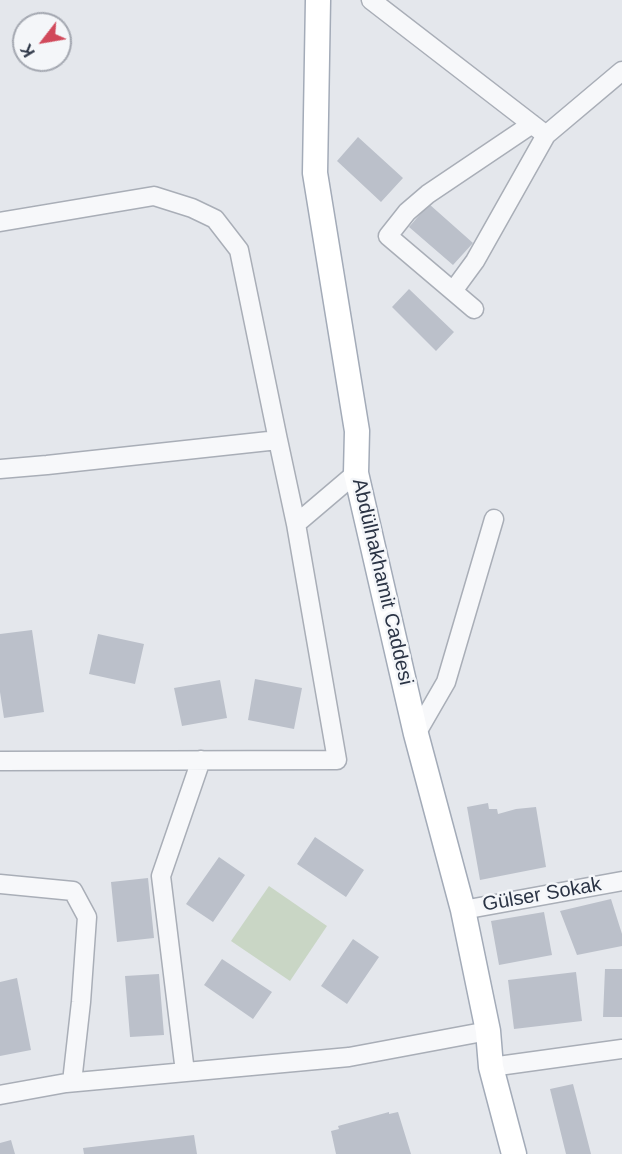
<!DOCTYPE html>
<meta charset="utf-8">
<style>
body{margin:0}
#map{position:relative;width:622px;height:1154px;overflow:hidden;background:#e4e7ec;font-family:Arial,sans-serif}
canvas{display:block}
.north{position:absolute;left:12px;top:12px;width:60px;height:60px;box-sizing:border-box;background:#f4f6f9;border:2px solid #a4a8b1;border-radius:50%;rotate:239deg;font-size:16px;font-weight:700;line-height:24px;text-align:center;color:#2b3445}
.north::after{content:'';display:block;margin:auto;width:21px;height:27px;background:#d1495b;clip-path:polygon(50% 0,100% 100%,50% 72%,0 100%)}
</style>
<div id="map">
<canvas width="622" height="1154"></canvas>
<div class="north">K</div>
</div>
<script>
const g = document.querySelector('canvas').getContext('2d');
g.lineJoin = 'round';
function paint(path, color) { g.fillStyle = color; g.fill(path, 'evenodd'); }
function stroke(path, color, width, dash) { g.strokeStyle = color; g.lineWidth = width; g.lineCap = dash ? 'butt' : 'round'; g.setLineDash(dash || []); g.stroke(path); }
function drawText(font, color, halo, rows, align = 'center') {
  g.font = font + ' Arial,sans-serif'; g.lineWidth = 5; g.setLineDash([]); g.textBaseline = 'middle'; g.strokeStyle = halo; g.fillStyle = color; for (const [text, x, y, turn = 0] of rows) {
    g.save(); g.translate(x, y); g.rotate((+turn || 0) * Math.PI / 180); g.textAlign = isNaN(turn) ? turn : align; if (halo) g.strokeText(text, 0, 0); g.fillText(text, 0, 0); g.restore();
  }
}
paint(new Path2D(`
 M269,886L327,926L290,981L231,941Z`), '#c9d6c5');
paint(new Path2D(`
 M358,137L403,178L381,202L337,161Z
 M429,204L473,243L453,265L409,227Z
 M409,289L454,332L436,351L392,307Z
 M32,630L44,712L4,718L0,692V634Z
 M98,634L144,644L135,684L89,674Z
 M255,679L302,688L294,729L248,720Z
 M220,680L227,718L182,726L174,688Z
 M488,803L489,809H497L498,814L516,809L536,807L546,867L480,880L467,807Z
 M315,837L364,870L346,897L297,864Z
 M219,857L245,875L213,922L186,904Z
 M148,878L154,938L117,942L111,882Z
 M611,899L622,934V946L577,955L560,911Z
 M544,912L552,955L499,965L491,921Z
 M353,939L379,957L347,1004L321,986Z
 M222,959L272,992L253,1019L204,985Z
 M605,969H622V1017H603Z
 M576,972L582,1021L514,1029L508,980Z
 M159,974L164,1035L130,1037L125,976Z
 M17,978L31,1050L0,1056V982Z
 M573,1084L591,1154H566L550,1089Z
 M389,1112V1114L398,1112L411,1154H336L331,1131L339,1129L338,1126Z
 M194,1135L197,1154H84L83,1148Z
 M11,1140L15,1154H0V1143Z`), '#bbc0ca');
const minor = new Path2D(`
 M371,0L546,135L622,71
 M0,222L154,196L192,208L215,219L239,250L278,440
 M453,291L475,261L546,135
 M474,309L388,236L407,212L428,194L532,124
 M0,469L47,465L278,440L296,524
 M416,734L446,682L494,519
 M0,761L337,760L296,524L356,473
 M0,884L73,891L87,917L81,1002L72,1082
 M463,910L622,881
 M491,1067L622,1049
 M185,1072L161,876L201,760
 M0,1095L66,1083L349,1057L488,1031`);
const major = new Path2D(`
 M318,0L315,173L357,431L356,473L416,734L463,910L488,1031L491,1067L514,1154`);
stroke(minor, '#a9aeb7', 21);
stroke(major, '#a3abb8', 27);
stroke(minor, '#f7f8fa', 18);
stroke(major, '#fff', 24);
drawText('20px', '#2b3445', '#f4f6f9', [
 ["Abdülhakhamit Caddesi",382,582,77],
 ["Gülser Sokak",542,895,-10]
]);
</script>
